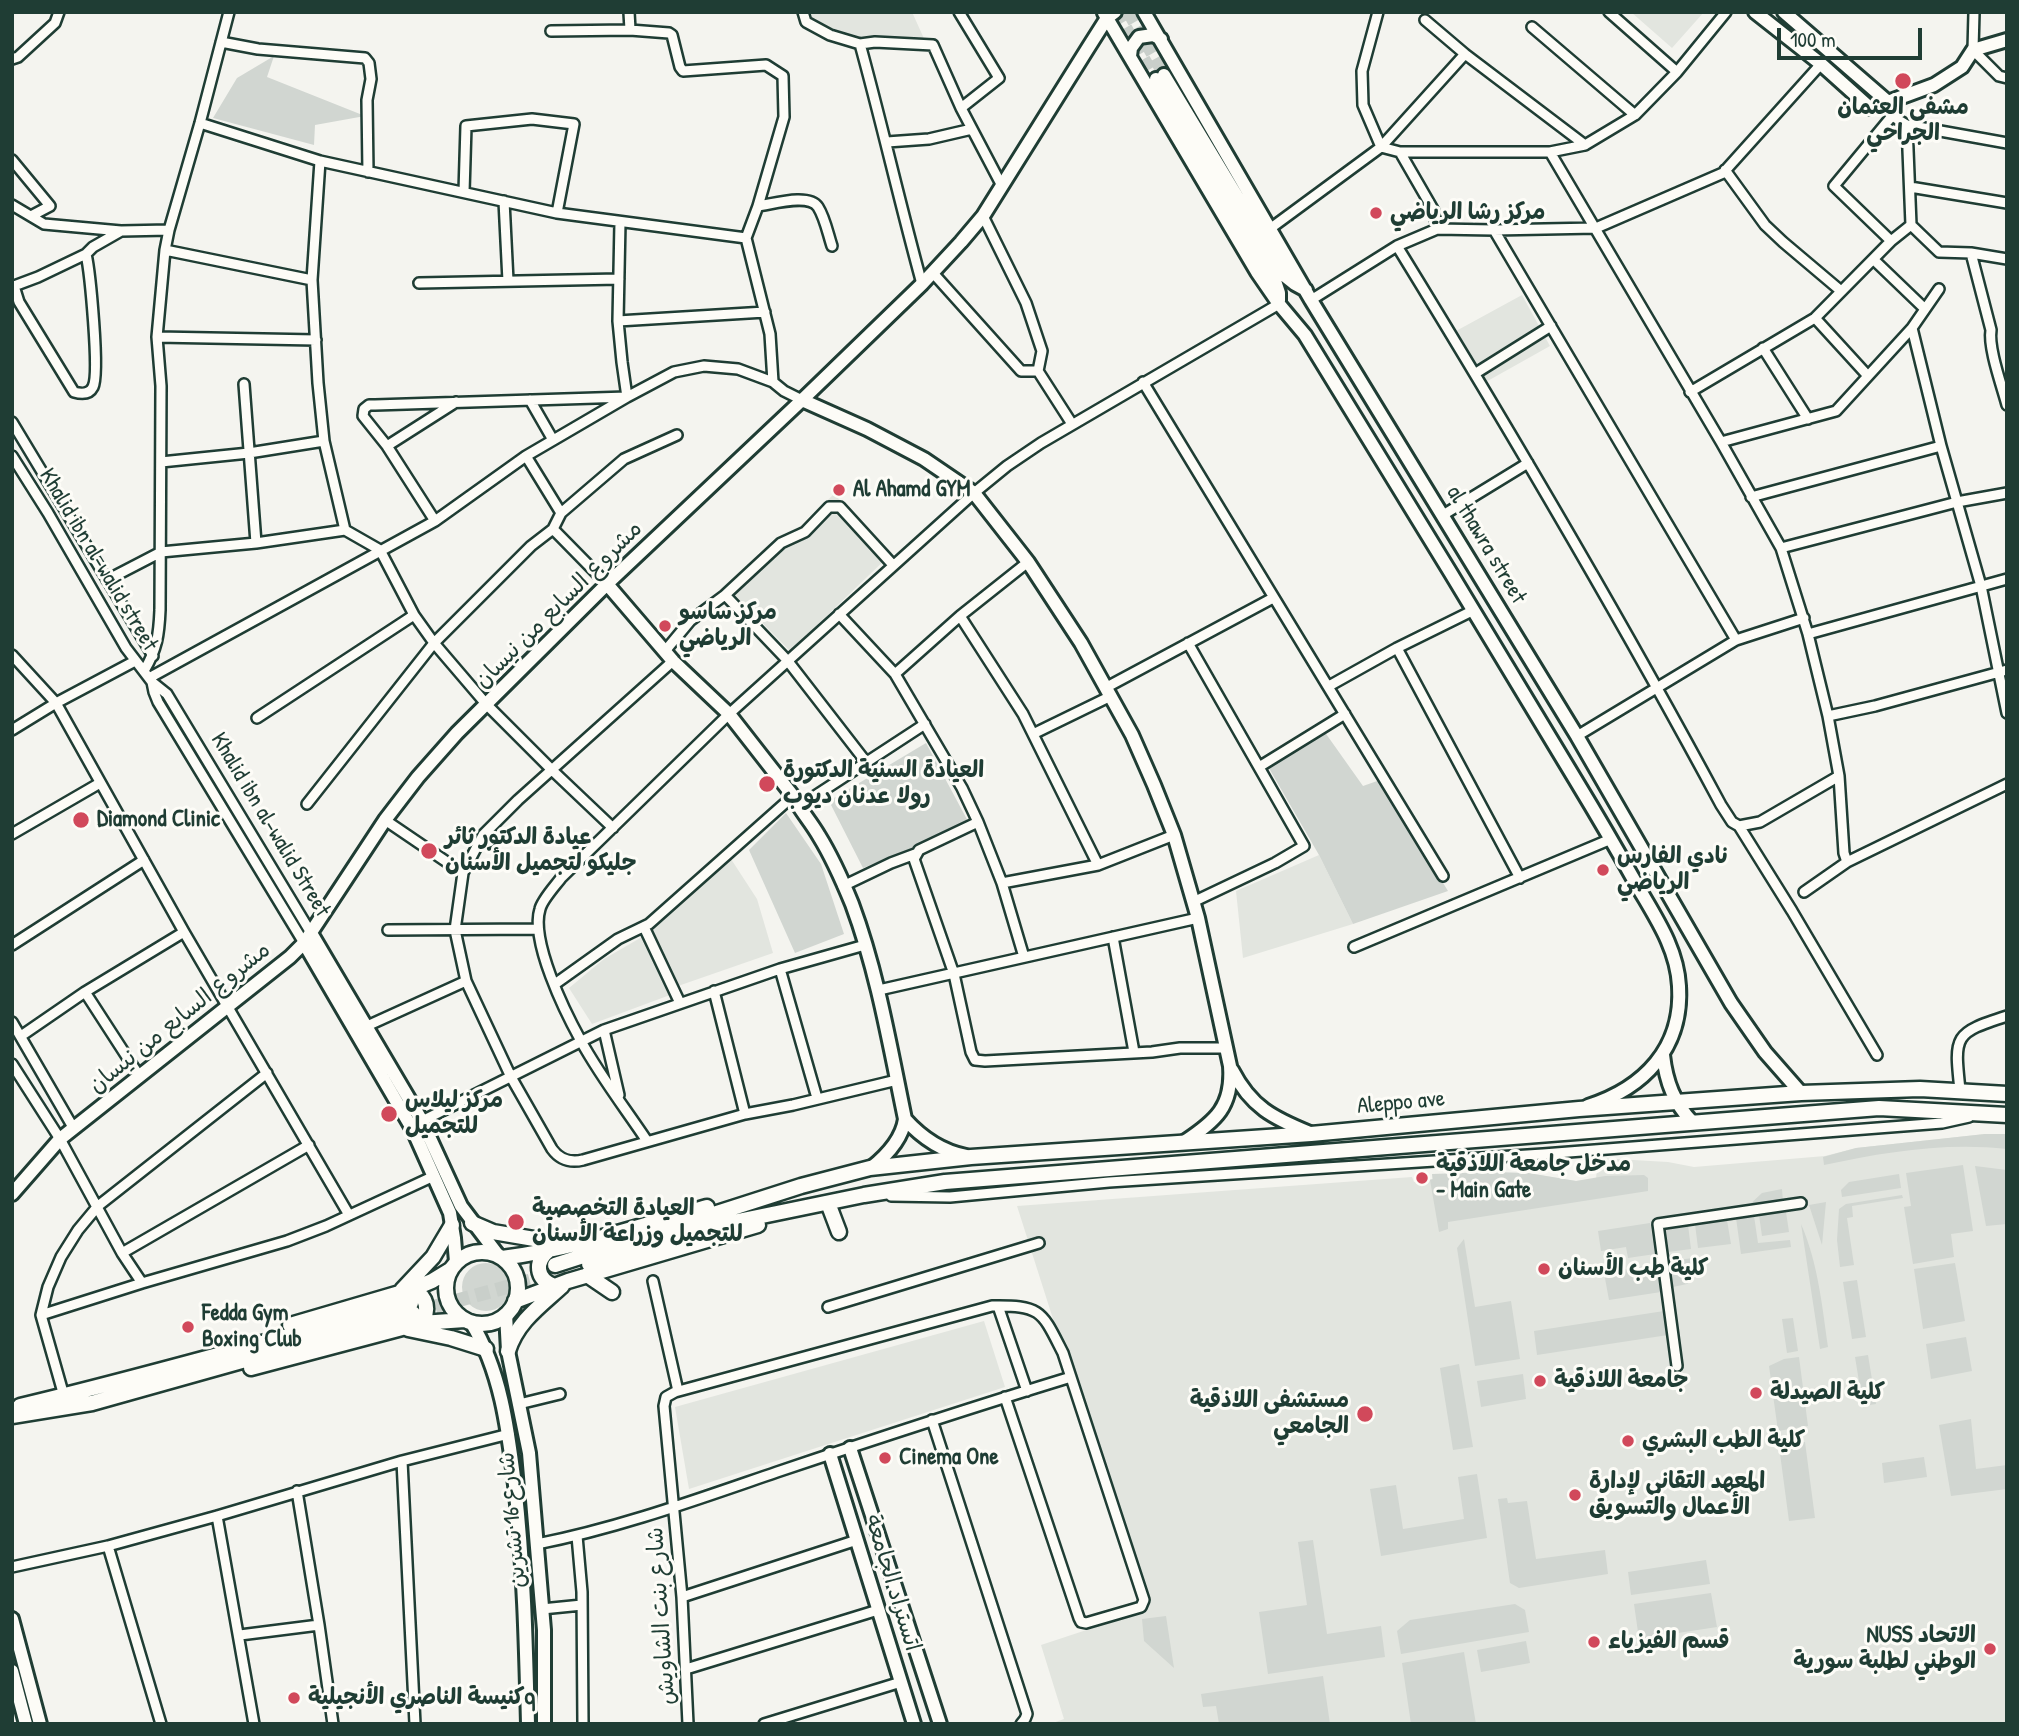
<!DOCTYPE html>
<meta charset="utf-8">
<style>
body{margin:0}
#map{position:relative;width:2019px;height:1736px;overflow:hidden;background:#f4f4ef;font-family:"Patrick Hand",sans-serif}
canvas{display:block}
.frame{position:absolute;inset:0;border:14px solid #1f3d34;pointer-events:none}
.scale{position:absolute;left:1777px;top:28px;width:145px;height:32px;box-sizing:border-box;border:4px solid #1f3d34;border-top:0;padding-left:9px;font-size:21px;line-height:24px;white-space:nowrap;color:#1f3d34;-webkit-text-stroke:5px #fdfcf7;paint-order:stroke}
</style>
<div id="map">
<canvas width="2019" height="1736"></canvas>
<div class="frame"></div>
<div class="scale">100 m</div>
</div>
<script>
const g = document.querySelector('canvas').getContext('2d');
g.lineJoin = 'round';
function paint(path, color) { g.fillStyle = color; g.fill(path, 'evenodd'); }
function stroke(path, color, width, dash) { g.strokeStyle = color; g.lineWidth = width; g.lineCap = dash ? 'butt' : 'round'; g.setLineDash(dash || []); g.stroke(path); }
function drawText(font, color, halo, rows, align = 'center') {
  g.font = font + ' "Patrick Hand","Playpen Sans Arabic",sans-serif'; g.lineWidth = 6; g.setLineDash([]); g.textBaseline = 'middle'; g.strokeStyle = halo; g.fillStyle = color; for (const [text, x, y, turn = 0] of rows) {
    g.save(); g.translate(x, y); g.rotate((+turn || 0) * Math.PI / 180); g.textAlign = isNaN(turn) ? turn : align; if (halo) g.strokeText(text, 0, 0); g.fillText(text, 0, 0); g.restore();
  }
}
paint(new Path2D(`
 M809,12H912L926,43L878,41L850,37L811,19Z
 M1631,12H1704L1672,48Z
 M1522,295L1550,346L1484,383L1456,331Z
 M834,494L892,553L790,651L732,592Z
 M1319,855L1353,924L1243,958L1236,891Z
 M731,859L757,899L773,953L678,986L652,930Z
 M642,937L670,995L592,1024L569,988L604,959Z
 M1985,1134H2007V1724H1050L1064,1719L1041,1645L1144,1611L1128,1554L1017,1206L1412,1177L1414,1182L1432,1179V1174L1528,1173L1576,1181L1596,1179L1598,1158L1668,1162L1694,1167L1825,1156L1856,1148Z
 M984,1321L1005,1387L689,1489L675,1407Z`), '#e2e5df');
paint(new Path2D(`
 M274,56L267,77L365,116L315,125L314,145L213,118L237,78Z
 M1324,731L1363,786L1380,780L1448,891L1353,924L1319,855L1266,763Z
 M926,743L970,825L863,868L829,801Z
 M786,813L821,864L844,934L795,953L749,850Z
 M1985,1134H2007V1149C1946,1142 1884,1152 1824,1165L1823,1157L1856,1148Z
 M1963,1165L1973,1231L1951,1234L1954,1257L1913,1264L1904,1207L1911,1206L1906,1173Z
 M1975,1166L2007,1170V1224L1986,1226Z
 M1494,1172L1528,1173L1576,1181L1605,1176L1644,1175L1648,1178V1191L1448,1222V1229L1439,1232L1430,1180L1433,1179L1432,1174Z
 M1899,1174L1901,1188L1842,1197L1841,1190L1849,1182Z
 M1782,1189L1783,1202L1747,1207L1762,1193Z
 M1902,1195L1903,1198L1852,1206L1853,1217L1847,1218L1854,1265L1840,1267L1837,1240L1839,1209L1846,1204Z
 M1826,1202L1822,1245L1809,1205Z
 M1786,1212L1789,1232L1762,1236L1759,1215Z
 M1754,1216L1758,1243L1790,1240L1791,1247L1741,1254L1736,1218Z
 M1727,1220L1731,1244L1698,1248L1695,1224Z
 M1650,1223L1655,1254L1628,1258L1626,1247L1601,1251L1598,1231Z
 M1801,1224C1818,1263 1822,1305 1828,1347L1820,1349Z
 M1688,1225L1691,1249L1668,1252L1666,1228Z
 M1464,1239L1475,1307L1511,1301L1520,1359L1475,1366L1457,1248Z
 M1693,1258L1695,1276L1687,1284L1673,1287L1670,1261Z
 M1955,1263L1965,1321L1923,1329L1914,1269Z
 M462 1287a24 24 0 1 1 48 0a24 24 0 1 1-48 0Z
 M1657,1264L1661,1292L1609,1300L1604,1273Z
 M1857,1280L1866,1337L1852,1339L1843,1282Z
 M1664,1311L1668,1335L1537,1355L1534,1331Z
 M1793,1318L1798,1351L1787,1353L1782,1319Z
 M1966,1337L1972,1371L1931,1379L1926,1344Z
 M1868,1355L1876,1404L1863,1406L1855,1357Z
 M1799,1357L1808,1426L1778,1431L1769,1366L1784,1359Z
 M1459,1364L1473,1447L1453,1450L1440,1368Z
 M1523,1374L1526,1399L1481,1407L1477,1381Z
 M1971,1419L1976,1469L2007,1465V1489L1951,1496L1939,1425Z
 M1805,1442L1815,1518L1789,1521L1779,1446Z
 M1924,1457L1927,1477L1884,1483L1882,1463Z
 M1477,1474L1487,1538L1381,1556L1370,1489L1396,1485L1403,1529L1464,1519L1458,1477Z
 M1507,1498L1508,1503L1527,1501L1536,1559L1605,1550L1608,1574L1519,1588L1510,1583L1498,1499Z
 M1313,1540L1327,1634L1381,1626L1385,1657L1268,1674L1259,1612L1307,1605L1298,1542Z
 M1706,1560L1710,1584L1631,1595L1628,1572Z
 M1711,1593L1717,1627L1639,1639L1634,1604Z
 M1515,1604L1525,1610L1529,1632L1401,1654L1397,1631L1410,1620Z
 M1166,1616L1174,1668L1144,1641L1142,1619Z
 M1526,1641L1530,1663L1481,1672L1477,1650Z
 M1464,1652L1476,1724H1411L1402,1663Z
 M1323,1676L1330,1724H1219L1216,1706L1203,1707L1201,1694Z`), '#d1d6d1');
stroke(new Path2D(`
 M1117,12L1156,79
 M1128,12L1164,75`), '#c9cfca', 12, [12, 6]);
stroke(new Path2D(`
 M415,1312L558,1273`), '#c9cfca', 14, [14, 7]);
const street = new Path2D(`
 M629,12L630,30L669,33L672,35L680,67L683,71L766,65L783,76L784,117L758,206L746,238
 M803,12L806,22L830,35L860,44L875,42L933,45L961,108L1002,186
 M959,12L999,78L961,108
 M1378,12L1362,71L1363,105L1381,147L1400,152H1550L1585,145L1635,115L1677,72L1726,12
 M1609,12L1677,72
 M1974,12L1973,50L1999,76L2007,78
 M1425,20L1465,54L1585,145
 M1532,27L1635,115
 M551,31L630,30
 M221,42L258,49L365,58L369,63L371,79L367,100L368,172
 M860,44C882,124 900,204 922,284
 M12,59L18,57L55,23L59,12
 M1888,102L1892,116L1907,125L1911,225L1939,252L1971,253L2007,259
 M200,123L320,161L557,213L746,238L770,334L773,382
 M1907,125L2007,143
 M887,142L929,139L972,129
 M1400,152L1434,211L1437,229
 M1550,152L1721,442L1781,548L1808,634L1828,716L1839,776L1844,853L1847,862L2007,784
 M12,160L50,206L31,216
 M320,161L312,280L318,383L324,441L345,530
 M1725,170L1765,225L1783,242L1841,291
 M1910,187L2007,203
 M464,192L466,126L532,119L574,124L557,213
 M504,201L508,281
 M12,205L44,224L121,231L169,230
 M758,206C773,204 809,193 818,207C825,218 828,234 832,246
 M983,216L1026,303L1042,351L1038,371
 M1271,228L1381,147L1465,54
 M1494,230L1736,640
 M1891,241L1834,186L1892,116
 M1397,246C1510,430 1619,615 1721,805L1732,822L1739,826L1792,911L1877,1055
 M165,250L312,280
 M1971,253L1991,330C1988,348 2002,386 2007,405
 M86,254L38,277L14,286L19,302L74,392C81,394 89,395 93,387C100,373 90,272 86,254L93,247L121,231
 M1873,259L1925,309
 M933,273L1021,371H1038L1072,424
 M419,283L619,279
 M1311,300L1397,246L1437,229L1494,230L1596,228L1723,173L1821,64
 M1815,318L1868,376
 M618,321L765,312
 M1912,328L1941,446L1981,586L2007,713
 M157,337L316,340
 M1763,348L1808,419
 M1476,373L1551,326
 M1143,382L1443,876
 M244,384L256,543
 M1690,392L1815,318L1891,241L1911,225
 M530,400L553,440
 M12,422L153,656
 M1721,442L1836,411L1912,328L1939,289
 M387,446L456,402
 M12,456L48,513L126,648L152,682L167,694L311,933
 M526,456L561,513
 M161,462L249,453L324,441
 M1751,497L1941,446
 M1443,515L1528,463
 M435,521L387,446L363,416L364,409L369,405H375L627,397L622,362L618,321L620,222
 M553,529L607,584
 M1781,548L1957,502L2007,493
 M107,580L161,552L256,543L345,530L380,550L414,615L434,643L487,705L553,771L613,828
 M839,614L895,674L962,788L978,822L1002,883L1024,957
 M960,616L1023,714L1098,865
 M1808,634L2007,579
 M1188,643L1304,846L1275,863L1193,902
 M1397,648L1520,878
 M665,651L690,621L725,595
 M12,655L56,703L184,932L349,1215
 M673,661L518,800L483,835L463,873L455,930L466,981L511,1077L552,1149C560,1160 570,1163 583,1160L745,1114L793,1105L897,1080
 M144,671C157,649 159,635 160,610L161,386L157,337L165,250L169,230L200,123L229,12
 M895,674L960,616L1028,562
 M149,678L435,521L526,456L627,397L674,372L704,366L738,369L773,382L784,391L802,400
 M152,682L154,692L158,702L304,943
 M1329,686L1397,648L1474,610
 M1107,687L1273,598
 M1828,716L1875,706L2007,670
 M257,718L414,615
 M12,730L56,703L135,661
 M1033,734L1111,696
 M1577,736L1736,640L1804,618
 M866,762L787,660L725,595L781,543L805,532L829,507H840L893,565
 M1259,767L1345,714
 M307,804L434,643L531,546L553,529L561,513L624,459L677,435
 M798,807L925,724
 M385,820L463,873
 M978,822L919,850L914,859L954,974L971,1052L975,1060L985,1061L1152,1052L1180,1048H1227
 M1739,826L1760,822L1839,776
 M12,834L100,783
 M1002,883L1098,865L1174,835
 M843,886L891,863L915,854
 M1804,892L1847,862
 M644,927L680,1003
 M388,930L538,929
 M1113,937L1134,1052
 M12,945L144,860
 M1354,947L1611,839
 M780,969L817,1098
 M555,984L618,939L649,924L793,796
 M879,990L1198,918
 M714,991L745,1114
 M85,992L140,1077
 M12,1022L74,1129
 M367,1026L466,981
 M604,1030L619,1095
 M21,1036L85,992L184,932
 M12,1064L60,1139L122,1253L142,1283
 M1960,1090C1954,1035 1954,1033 2007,1016
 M422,1121L604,1030L780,969L865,945
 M647,1141C625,1108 600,1076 581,1041C565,1012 530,941 540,909C542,900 555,886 561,878L729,714L974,493L1007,466L1041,443L1279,304
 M891,1196L950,1197L1109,1182L1543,1154L1942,1123L1969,1117
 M122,1253L309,1145
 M653,1281L678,1391
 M998,1306L1027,1391
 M828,1307L1039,1243
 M41,1315L142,1283L287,1241L326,1226L434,1176
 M1677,1366L1658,1224L1801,1203
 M64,1396L41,1315L48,1287L61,1257L78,1230L98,1206L267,1073
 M519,1404L560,1394
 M932,1420L1027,1714L1025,1719L1021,1724
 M402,1461L415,1724
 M297,1491L319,1625L333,1724
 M217,1516L254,1724
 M577,1536L582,1592L583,1724
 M537,1544C619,1528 698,1499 777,1472C875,1439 973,1407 1071,1377
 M108,1546L161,1724
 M12,1567L108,1546L217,1516L402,1461L509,1434
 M682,1597L857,1540
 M542,1609L582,1605
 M240,1635L319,1625
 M686,1669L878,1610
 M688,1724L682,1597L664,1406L666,1397L675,1392L992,1306C1042,1305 1042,1312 1063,1353L1144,1600L1141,1607L1086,1623L1081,1622L1079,1618L1005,1397
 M764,1724L901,1682`);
const secondary = new Path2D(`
 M1144,12L1311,300L1577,736L1731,1003L1765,1052L1801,1093
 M1755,12L1821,64L1870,108L1888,102L1784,12
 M1104,13L1257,272L1279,304L1305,335C1396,483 1486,630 1575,779C1595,812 1615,846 1634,880C1653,914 1677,946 1679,986C1683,1048 1644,1088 1588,1106
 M1130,56L1131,48L1139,37L1153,35L1161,39
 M1164,75L1285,276L1295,284L1306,290
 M1156,79L1275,281L1279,293V301
 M1888,102L1934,85L1962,67L1973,50L2007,40
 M802,400L867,429L924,459L974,493L1028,562L1081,643L1132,735L1154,785L1174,835L1198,918L1230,1066C1233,1106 1216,1121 1184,1142
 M607,584L673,661L729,714L793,796C800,810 811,822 819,836C832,857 843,882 852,904C878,974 890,1047 905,1119C902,1140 886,1156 871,1168
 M311,933L422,1121L461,1206L498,1255
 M304,943L413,1130L450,1213L454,1238L456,1262
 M1663,1055C1666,1082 1674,1103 1693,1123
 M1232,1070C1251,1107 1273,1118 1310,1133
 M905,1119C922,1138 941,1151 966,1156
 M12,1194L60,1139L290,957L304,943L385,820L418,777L457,733L607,584L802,400L922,284L961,242L983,216L1088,48L1107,18L1115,12
 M506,1314L508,1351L529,1453L544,1630V1724
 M471,1322C501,1371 508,1429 515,1485C524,1564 526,1644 528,1724
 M850,1448L940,1724
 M830,1454L914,1724
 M12,1619L40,1724
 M12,1671L26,1724`);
const primary = new Path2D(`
 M828,1203L839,1232
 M472,1223L493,1232L558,1243
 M549,1250C534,1262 536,1279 554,1286
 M446 1288a36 36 0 1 1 72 0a36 36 0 1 1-72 0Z
 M502,1258C572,1249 640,1226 707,1207
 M589,1264L733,1222L864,1195L945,1182L1879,1108L2007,1115
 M555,1265L801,1186L870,1168L971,1157L1311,1134L1579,1109L1801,1093L1920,1089L2007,1094
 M587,1275L612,1292
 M413,1289C427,1297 430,1310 421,1323
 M402,1290L433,1257L452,1225
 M515,1301L568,1281L758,1225
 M290,1325L413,1289L432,1281L450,1270
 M408,1329L451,1338L486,1349
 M508,1351C517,1322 540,1306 562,1286
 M251,1368L421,1323L465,1320
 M20,1406C151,1375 280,1337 411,1303
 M12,1416L92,1403L413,1313`);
stroke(street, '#1f3d34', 14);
stroke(secondary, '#1f3d34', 18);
stroke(primary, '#1f3d34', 19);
stroke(street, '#fdfcf7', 9);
stroke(secondary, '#fdfcf7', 12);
stroke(primary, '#fdfcf7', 14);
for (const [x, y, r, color] of [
 [1903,81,9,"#d1495b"],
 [1376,213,7,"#d1495b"],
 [839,490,7,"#d1495b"],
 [665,626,7,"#d1495b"],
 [767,784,9,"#d1495b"],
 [81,820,9,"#d1495b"],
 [429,851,9,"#d1495b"],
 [1603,870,7,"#d1495b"],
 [389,1114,9,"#d1495b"],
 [1422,1178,7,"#d1495b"],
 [516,1222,9,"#d1495b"],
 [1544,1269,7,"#d1495b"],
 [188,1327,7,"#d1495b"],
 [1540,1381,7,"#d1495b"],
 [1756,1393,7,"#d1495b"],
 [1365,1414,9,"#d1495b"],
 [1628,1441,7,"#d1495b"],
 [885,1458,7,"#d1495b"],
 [1575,1495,7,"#d1495b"],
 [1594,1642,7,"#d1495b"],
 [1990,1649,7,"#d1495b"],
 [294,1698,7,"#d1495b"]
]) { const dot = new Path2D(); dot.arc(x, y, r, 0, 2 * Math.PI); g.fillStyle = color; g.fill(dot); stroke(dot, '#fdfcf7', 2.5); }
drawText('bold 23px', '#1f3d34', '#fdfcf7', [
 ["مشفى العثمان",1903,108,"center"],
 ["الجراحي",1903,134,"center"],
 ["مركز رشا الرياضي",1390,213],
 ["Al Ahamd GYM",853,490],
 ["مركز ساسو",679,613],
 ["الرياضي",679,639],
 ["العيادة السنية الدكتورة",783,771],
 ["رولا عدنان ديوب",783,797],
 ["Diamond Clinic",97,820],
 ["عيادة الدكتور ثائر",445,838],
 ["جليكو لتجميل الأسنان",445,864],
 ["نادي الفارس",1617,857],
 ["الرياضي",1617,883],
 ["مركز ليلاس",405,1101],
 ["للتجميل",405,1127],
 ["مدخل جامعة اللاذقية",1436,1165],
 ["- Main Gate",1436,1191],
 ["العيادة التخصصية",532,1209],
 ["للتجميل وزراعة الأسنان",532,1235],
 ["كلية طب الأسنان",1558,1269],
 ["Fedda Gym",202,1314],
 ["Boxing Club",202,1340],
 ["جامعة اللاذقية",1554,1381],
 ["كلية الصيدلة",1770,1393],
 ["مستشفى اللاذقية",1349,1401,"right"],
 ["الجامعي",1349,1427,"right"],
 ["كلية الطب البشري",1642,1441],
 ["Cinema One",899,1458],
 ["المعهد التقاني لإدارة",1589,1482],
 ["الأعمال والتسويق",1589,1508],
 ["NUSS الاتحاد",1976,1636,"right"],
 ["الوطني لطلبة سورية",1976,1662,"right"],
 ["قسم الفيزياء",1608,1642],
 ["كنيسة الناصري الأنجيليةq",308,1698]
], 'left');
drawText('23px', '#1f3d34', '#fdfcf7', [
 ["al thawra street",1486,545,59],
 ["Khalid ibn al-walid street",98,560,59],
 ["مشروع السابع من نيسان",559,605,-45],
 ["Khalid ibn al-walid Street",270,825,59],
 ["مشروع السابع من نيسان",180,1018,-39],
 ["Aleppo ave",1401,1103,-5],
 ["شارع 16 تشرين",513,1520,-95],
 ["اتستراد الجامعة",892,1583,73],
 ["شارع بنت الشاويش",662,1616,-94]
]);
</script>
